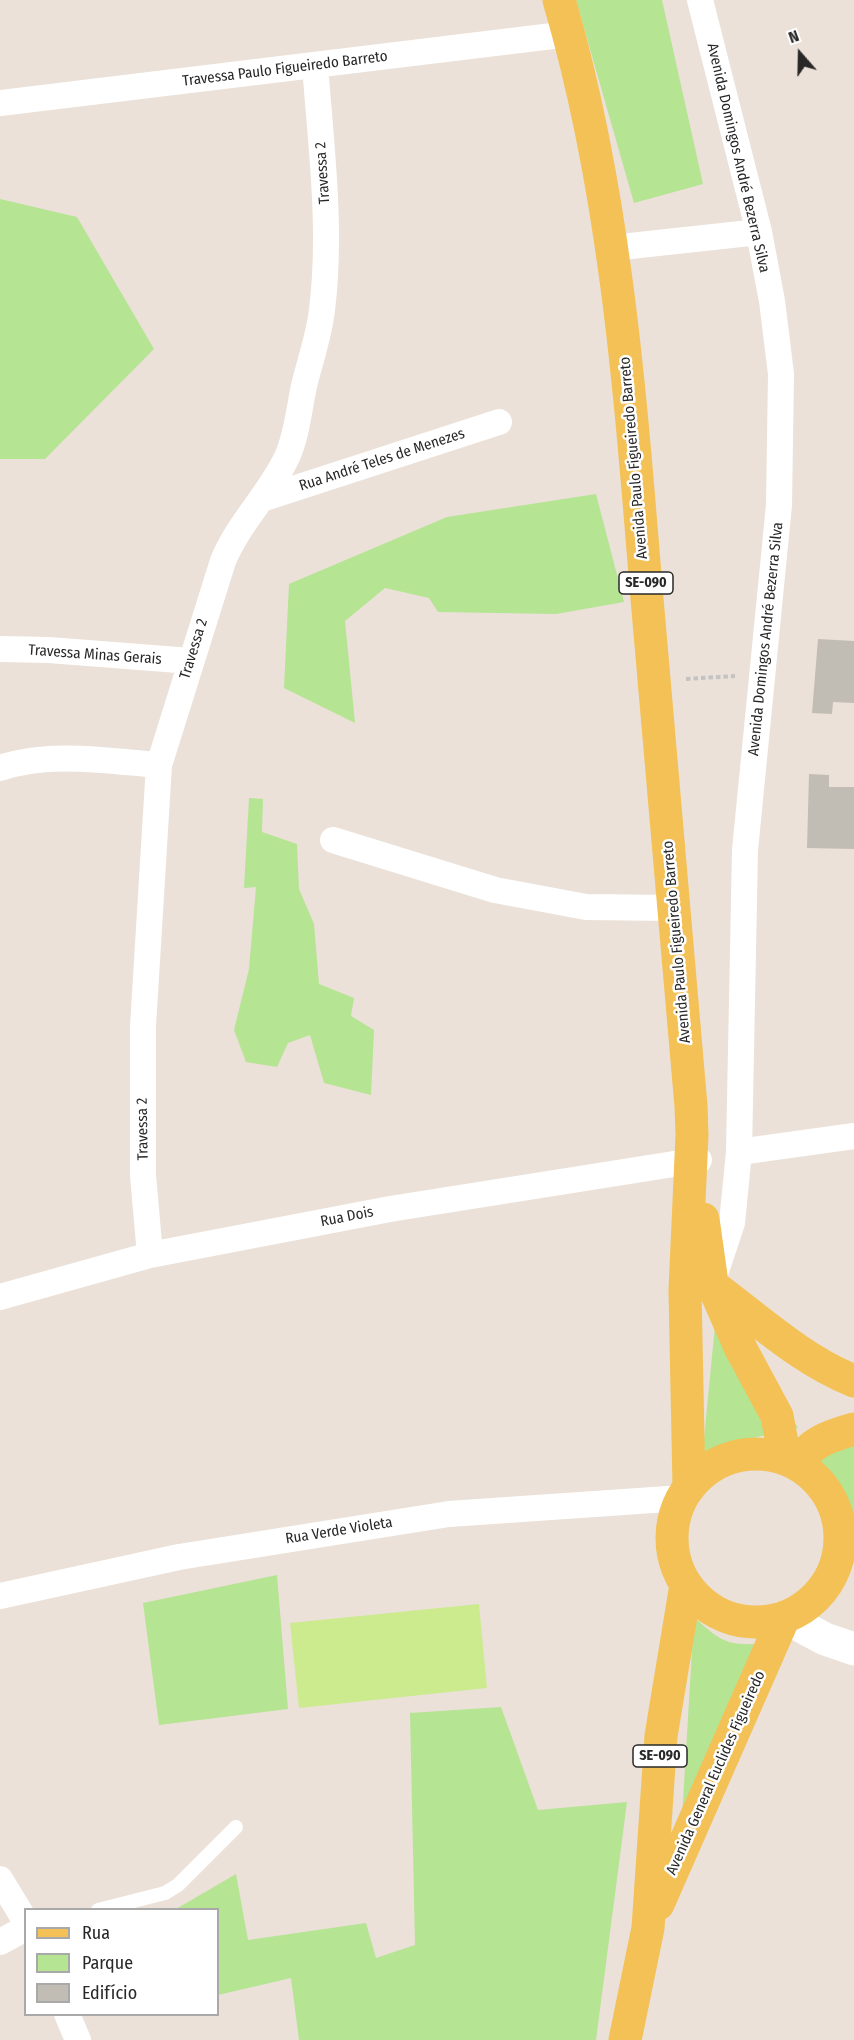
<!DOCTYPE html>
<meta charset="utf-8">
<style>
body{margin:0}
#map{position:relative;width:854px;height:2040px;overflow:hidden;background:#ebe1d8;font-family:"Fira Sans Condensed",sans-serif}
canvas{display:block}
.legend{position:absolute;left:24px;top:1908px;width:195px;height:108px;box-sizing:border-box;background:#fff;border:2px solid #a9a9a9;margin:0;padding:8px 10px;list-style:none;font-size:18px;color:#282828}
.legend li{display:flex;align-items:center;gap:12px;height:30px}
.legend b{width:30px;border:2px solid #a9a9a9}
.north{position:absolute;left:770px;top:24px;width:60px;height:60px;-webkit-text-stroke:4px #fff;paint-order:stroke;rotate:340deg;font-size:16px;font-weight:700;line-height:24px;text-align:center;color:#282828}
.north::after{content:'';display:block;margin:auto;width:21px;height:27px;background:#282828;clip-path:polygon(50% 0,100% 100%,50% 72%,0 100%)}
</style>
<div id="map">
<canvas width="854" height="2040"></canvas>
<ul class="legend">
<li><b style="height:8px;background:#f3c155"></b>Rua</li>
<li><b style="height:16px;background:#b5e493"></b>Parque</li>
<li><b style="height:16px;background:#c2bdb4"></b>Edifício</li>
</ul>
<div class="north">N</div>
</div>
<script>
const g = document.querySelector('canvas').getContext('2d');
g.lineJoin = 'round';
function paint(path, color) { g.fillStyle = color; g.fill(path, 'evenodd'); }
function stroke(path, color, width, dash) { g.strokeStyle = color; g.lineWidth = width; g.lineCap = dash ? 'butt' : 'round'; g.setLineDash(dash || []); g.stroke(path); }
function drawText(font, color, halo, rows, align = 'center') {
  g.font = font + ' "Fira Sans Condensed",sans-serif'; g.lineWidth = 5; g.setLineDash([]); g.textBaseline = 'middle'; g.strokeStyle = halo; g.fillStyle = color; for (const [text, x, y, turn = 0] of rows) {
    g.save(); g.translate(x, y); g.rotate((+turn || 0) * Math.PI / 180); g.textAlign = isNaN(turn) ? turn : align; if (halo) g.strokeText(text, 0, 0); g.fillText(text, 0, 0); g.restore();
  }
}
paint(new Path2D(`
 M576,0H662L703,184L634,203Z
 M0,199L77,217L154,349L45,459H0Z
 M596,494L624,602L556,614L438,612L429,598L385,588L345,621L355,723L284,688L289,584L447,517Z
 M249,798L263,799L262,832L297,844L299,889L314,924L319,984L354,998L351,1016L374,1030L371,1095L324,1083L310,1035L288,1043L277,1067L246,1062L234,1030L249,969L256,887L244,888Z
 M717,1305L798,1428L744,1440L702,1459Z
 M854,1438V1544L853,1545C849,1509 835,1484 809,1458Z
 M277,1575L288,1709L159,1725L143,1603Z
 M694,1617C724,1645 730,1646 770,1643L681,1835Z
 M501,1707L538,1810L627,1802L596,2040H299L291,1978L218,1995V1910L176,1909L236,1874L248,1940L366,1923L376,1958L415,1945L410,1713Z`), '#b5e493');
paint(new Path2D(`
 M479,1604L487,1688L299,1708L290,1623Z`), '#cceb8e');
paint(new Path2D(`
 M818,639L854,641V703L833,702L832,714L812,713Z
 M809,774L829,775V787H854V849L807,848Z`), '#c2bdb4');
stroke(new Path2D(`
 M686,679L735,676`), '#c3c3c3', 4, [4.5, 3]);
stroke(new Path2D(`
 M98,1910L165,1893L178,1885L236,1827`), '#fff', 14);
stroke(new Path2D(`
 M700,0L759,232L772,301L781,374L779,505L745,850L739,1152L732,1223L712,1283
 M0,103L569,34
 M612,248L759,232
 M265,498L499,422
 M0,649L49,650L191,661
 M0,768C50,751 108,761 159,765
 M333,840L495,890L586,907L674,908
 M739,1152L854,1136
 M150,1255L143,1175V1026L159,765L223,561C239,522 269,495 287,457C297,435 299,409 304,386C310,361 319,336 322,310C332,229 321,146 315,65
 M0,1297L150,1255L390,1209L699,1160
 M0,1596L179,1557L449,1514L682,1498
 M0,1879L26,1922
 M0,1942L26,1928
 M67,2014L78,2040`), '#fff', 26);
stroke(new Path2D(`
 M784,1617L825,1639L854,1649`), '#fff', 33);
stroke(new Path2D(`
 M559,0C615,190 630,390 646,587C660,760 675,933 691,1106L692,1135L685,1290L689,1487
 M703,1219L712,1283L741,1349L777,1416L785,1459
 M717,1289C761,1322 802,1360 854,1381
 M672 1538a84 84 0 1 1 168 0a84 84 0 1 1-168 0Z
 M796,1464C813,1441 827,1437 854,1429
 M658,1904L784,1617
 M625,2040L648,1928L661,1736L686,1585`), '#f3c155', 33);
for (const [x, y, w] of [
 [646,583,54],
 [660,1756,54]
]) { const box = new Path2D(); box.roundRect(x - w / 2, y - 11, w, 22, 4.5); g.fillStyle = '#fff'; g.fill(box); stroke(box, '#282828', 1.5); }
drawText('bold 14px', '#282828', null, [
 ["SE-090",646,583],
 ["SE-090",660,1756]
]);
drawText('15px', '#282828', '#fff', [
 ["Travessa Paulo Figueiredo Barreto",285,69,-7],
 ["Avenida Domingos André Bezerra Silva",738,158,77],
 ["Travessa 2",323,173,-94],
 ["Avenida Paulo Figueiredo Barreto",634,458,-95],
 ["Rua André Teles de Menezes",382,460,-18],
 ["Avenida Domingos André Bezerra Silva",766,639,-84],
 ["Travessa 2",194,649,-73],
 ["Travessa Minas Gerais",95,655,4],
 ["Avenida Paulo Figueiredo Barreto",677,942,-95],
 ["Travessa 2",143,1129,-91],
 ["Rua Dois",347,1217,-11],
 ["Rua Verde Violeta",339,1531,-9],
 ["Avenida General Euclides Figueiredo",716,1773,-66]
]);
</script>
